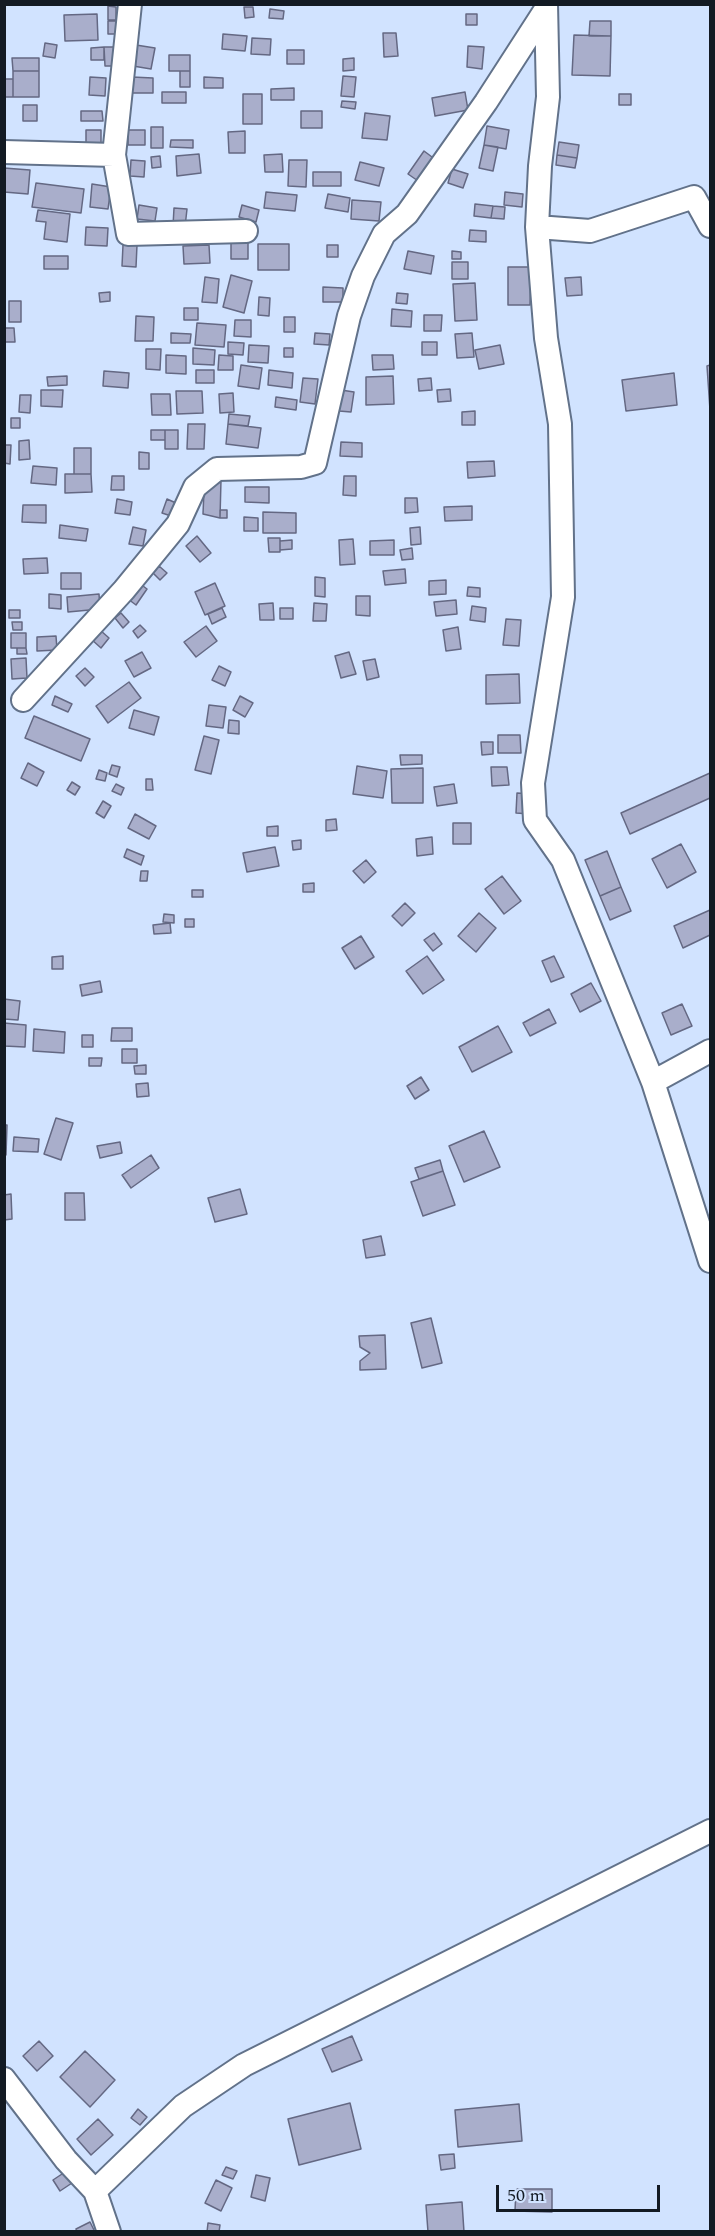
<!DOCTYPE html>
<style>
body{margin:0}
#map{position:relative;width:715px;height:2236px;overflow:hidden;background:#d1e3ff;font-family:Spectral,serif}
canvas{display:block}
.frame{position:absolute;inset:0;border:6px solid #131a23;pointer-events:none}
.scale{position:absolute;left:496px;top:2185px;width:164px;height:27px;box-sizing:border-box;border:3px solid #131a23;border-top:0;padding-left:8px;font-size:18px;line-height:21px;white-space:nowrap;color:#131a23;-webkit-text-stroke:4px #d1e3ff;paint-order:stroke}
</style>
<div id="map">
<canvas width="715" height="2236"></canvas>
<div class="frame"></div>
<div class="scale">50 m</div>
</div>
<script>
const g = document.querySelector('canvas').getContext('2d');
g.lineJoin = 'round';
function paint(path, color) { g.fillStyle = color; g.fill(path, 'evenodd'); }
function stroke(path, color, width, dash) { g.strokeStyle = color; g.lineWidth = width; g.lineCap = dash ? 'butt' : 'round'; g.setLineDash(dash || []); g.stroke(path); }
const building = new Path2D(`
 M108,6L116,7V20H108Z
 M244,7H253L254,17L245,18Z
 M270,9L284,11L283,19L269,18Z
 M97,14L98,40L65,41L64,15Z
 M466,14H477V25H466Z
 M108,21H116V34H108Z
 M590,21H611V36H589Z
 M383,33H396L398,56L384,57Z
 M223,34L247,36L245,51L222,49Z
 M574,35L611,36L610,76L572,75Z
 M252,38L271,39L270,55L251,54Z
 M45,43L57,45L55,58L43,56Z
 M136,45L155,48L151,69L133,66Z
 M468,46L484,47L482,69L467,67Z
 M104,47V60H91V48Z
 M104,47H115V66H105Z
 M287,50H304V64H287Z
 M169,55H190V71H169Z
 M12,58H39V71H13Z
 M354,58V70L343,71V59Z
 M13,71H39V97H13Z
 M180,71H190V87H180Z
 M343,76L356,77L354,97L341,96Z
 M90,77L106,78L105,96L89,95Z
 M132,77L153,78V93H132Z
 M204,77L223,78V88H204Z
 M4,79H13V97H4Z
 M294,88V100H271V89Z
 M162,92H186V103H162Z
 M465,92L468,110L435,116L432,98Z
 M243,94H262V124H243Z
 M619,94H631V105H619Z
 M342,101L356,102L355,109L341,107Z
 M23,105H37V121H23Z
 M81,111H102L103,121H81Z
 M301,111H322V128H301Z
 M365,113L390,116L387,140L362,138Z
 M487,126L509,130L506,149L484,145Z
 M151,127H163V148H151Z
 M86,130H101V146H86Z
 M128,130H145V145H128Z
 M245,131V153H229L228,132Z
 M171,140H193V148L170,147Z
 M559,142L579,145L577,158L557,155Z
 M484,145L498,147L493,171L479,168Z
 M424,151L436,160L421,183L408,174Z
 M199,154L201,173L177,176L176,156Z
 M282,154L283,172H265L264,155Z
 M557,155L577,158L575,168L556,165Z
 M160,156L161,167L152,168L151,157Z
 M131,160L145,161L144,177L130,176Z
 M289,160H307L306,187L288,186Z
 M360,162L384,168L379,186L355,180Z
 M4,168L30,170L28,194L4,192Z
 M452,169L468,174L463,188L448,183Z
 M313,172H341V186H313Z
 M36,183L84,189L81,213L32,207Z
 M92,184L111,187L108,209L90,207Z
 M266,192L297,195L295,211L264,208Z
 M505,192L523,194L522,207L504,205Z
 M328,194L350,198L348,212L325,208Z
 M352,200L381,202L379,221L351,219Z
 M475,204L493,206L491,218L474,216Z
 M139,205L157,208L155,221L137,219Z
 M242,205L259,210L256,222L239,217Z
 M493,206L505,207L504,219L491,218Z
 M174,208L187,209L185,227L173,226Z
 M38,210L70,214L67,242L44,239L46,222L36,221Z
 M86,227L108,228L107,246L85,245Z
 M470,230L486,231V242L469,241Z
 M231,243H248V259H231Z
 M258,244H289V270H258Z
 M123,245H137L136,267L122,266Z
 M209,245L210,263L184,264L183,246Z
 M327,245H338V257H327Z
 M408,251L434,256L431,274L404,269Z
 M452,251L461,252V259H452Z
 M44,256H68V269H44Z
 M452,262H468V279H452Z
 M508,267H531L530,305H508Z
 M231,275L252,281L244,313L223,307Z
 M205,277L219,279L217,303L202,302Z
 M581,277L582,295L567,296L565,278Z
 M475,283L477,320L455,321L453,284Z
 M323,287L343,288V302H323Z
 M110,292V301L100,302L99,293Z
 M397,293L408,294L407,304L396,303Z
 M259,297L270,298L269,316L258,315Z
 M9,301H21V322H9Z
 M184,308H198V320H184Z
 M392,309L412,311L411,327L391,326Z
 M424,315H442L441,331H424Z
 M136,316L154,317L153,341H135Z
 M284,317H295V332H284Z
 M235,320H251V337L234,336Z
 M197,323L226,325L224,347L195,345Z
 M4,328H14L15,342H4Z
 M171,333L191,334L190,343H171Z
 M315,333L330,334L329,345L314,344Z
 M472,333L474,357L457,358L455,334Z
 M228,342L244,343L243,355L228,354Z
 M422,342H437V355H422Z
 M249,345L269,346L268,363L248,362Z
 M500,345L504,364L479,369L475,350Z
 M193,348L215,350L214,365L193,364Z
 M284,348H293V357H284Z
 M146,349H161L160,370L146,369Z
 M166,355L186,356V374L166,373Z
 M219,355L233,356V370H218Z
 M372,355H393L394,369L373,370Z
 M241,365L262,368L259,389L238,386Z
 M710,365V410L707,366Z
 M196,370H214V383H196Z
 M269,370L293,373L292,388L268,385Z
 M104,371L129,373L128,388L103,386Z
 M674,373L677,405L626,411L622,380Z
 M67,376V385L48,386L47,377Z
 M393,376L394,404L366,405V377Z
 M303,378L318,379L315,404L300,402Z
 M431,378L432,390L419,391L418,379Z
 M450,389L451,401L438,402L437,390Z
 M41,390H63L62,407L41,406Z
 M341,390L354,392L351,412L339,411Z
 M176,391H202L203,413L177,414Z
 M233,393L234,412L220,413L219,394Z
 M151,394H170L171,415H152Z
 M20,395H31L30,413L19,412Z
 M276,397L297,400L296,410L275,407Z
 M475,411V425H462V412Z
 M229,414L250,416L248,426L228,424Z
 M11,418H20V428H11Z
 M188,424H205L204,449H187Z
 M228,424L261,428L258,448L226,444Z
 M151,430H165V440H151Z
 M165,430H178V449H165Z
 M29,440L30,459L19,460V441Z
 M341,442L362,443V457L340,456Z
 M4,445H11L10,464L4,463Z
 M74,448H91V474H74Z
 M139,452L149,453V469H139Z
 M494,461L495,476L468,478L467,462Z
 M33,466L57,468L56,485L31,483Z
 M65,474H91L92,492L65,493Z
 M112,476H124V490H111Z
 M344,476H356V496L343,495Z
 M221,480L220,518L203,514L204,490Z
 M245,487H269V503L245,502Z
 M405,498H417L418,512L405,513Z
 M117,499L132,502L130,515L115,513Z
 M167,499L176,503L171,516L162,513Z
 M23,505H46V523L22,522Z
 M472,506V520L445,521L444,507Z
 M220,510H227V518H220Z
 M263,512L296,513V533H263Z
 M244,517L258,518V531H244Z
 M60,525L88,529L86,541L59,538Z
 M133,527L146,530L143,546L129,544Z
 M420,527L421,544L411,545L410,528Z
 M197,536L211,553L200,562L186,546Z
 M268,538H280V552H269Z
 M353,539L355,564L340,565L339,540Z
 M292,540V549L280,550V541Z
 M394,540V555H370V541Z
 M412,548L413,559L402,560L400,550Z
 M47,558L48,573L24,574L23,559Z
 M159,566L167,573L160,580L153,573Z
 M405,569L406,583L385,585L383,571Z
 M61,573H81V589H61Z
 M315,577L325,578V597L315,596Z
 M446,580V594L429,595V581Z
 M139,583L147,589L136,605L128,599Z
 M215,583L225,606L205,615L195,592Z
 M468,587L480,588V597L467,596Z
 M49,594L61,595V609L49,608Z
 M99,594L100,609L68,612L67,597Z
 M356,596H370V616L356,615Z
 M456,600L457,614L436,616L434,602Z
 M273,603L274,620H260L259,604Z
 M314,603L327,604L326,621H313Z
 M472,606L486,608L485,622L470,620Z
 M222,608L226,617L212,624L208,614Z
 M280,608H293V619H280Z
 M9,610H20V618H9Z
 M121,613L129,622L123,628L115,618Z
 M506,619L521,620L519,646L503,645Z
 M12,622H22V630H13Z
 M140,625L146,631L138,638L133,631Z
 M206,626L217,641L196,657L184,642Z
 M458,627L461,649L446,651L443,630Z
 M100,630L109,638L101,648L91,639Z
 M11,633H26V648H11Z
 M56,636L57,650L37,651V637Z
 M17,648H26L27,654H17Z
 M142,652L151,668L134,677L125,661Z
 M349,652L356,674L341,678L335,656Z
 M26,658L27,678L12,679L11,659Z
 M375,659L379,677L367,680L363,661Z
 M219,666L231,672L225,686L212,680Z
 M85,668L94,677L85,686L76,676Z
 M519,674L520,703L486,704V675Z
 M129,682L141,698L108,723L96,706Z
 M55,696L72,704L68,712L52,705Z
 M240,696L253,703L245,717L233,710Z
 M209,705L226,707L223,728L206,726Z
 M134,710L159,717L154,735L129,728Z
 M34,716L90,739L81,761L25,738Z
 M229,720L239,721V734L228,733Z
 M498,735H520L521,753H498Z
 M204,736L219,740L211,774L195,770Z
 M481,742H493V754L482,755Z
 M400,755H422V764L401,765Z
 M28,763L44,772L37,786L21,778Z
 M112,765L120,767L117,777L109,774Z
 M357,766L387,771L383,798L353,794Z
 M491,767H507L509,785L492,786Z
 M423,768V803H392L391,769Z
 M99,770L107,773L105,781L96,779Z
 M710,773V798L630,834L621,813Z
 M146,779H152L153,790H146Z
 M72,782L80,787L75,795L67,790Z
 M116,784L124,788L121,795L112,791Z
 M454,784L457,803L437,806L434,787Z
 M517,793L531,794L530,814L516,813Z
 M103,801L111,806L104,818L96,813Z
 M135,814L156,826L149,839L128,828Z
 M336,819L337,830L326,831V820Z
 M453,823H471V844H453Z
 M278,826V836H267V827Z
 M432,837L433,854L417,856L416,839Z
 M301,840V849L293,850L292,841Z
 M681,844L696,872L667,888L652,859Z
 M275,847L279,866L247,872L243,853Z
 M127,849L144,856L141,865L124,857Z
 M607,851L621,887L600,896L585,860Z
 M366,860L376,872L364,883L353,871Z
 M141,871H148L147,881H140Z
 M502,876L521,901L504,914L485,889Z
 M314,883V892H303V884Z
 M621,887L631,911L610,920L600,896Z
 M192,890H203V897H192Z
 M405,903L415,913L402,926L392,916Z
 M710,910V935L683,948L674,926Z
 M479,913L496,928L476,952L458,936Z
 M164,914L174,915V923L163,922Z
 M185,919H194V927H185Z
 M170,923L171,933L154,934L153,925Z
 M434,933L442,944L433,951L424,940Z
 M361,936L374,957L355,969L342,948Z
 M63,956V969H52V957Z
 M427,956L444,980L423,994L406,971Z
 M554,956L564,977L551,982L542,961Z
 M100,981L102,992L82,996L80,985Z
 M591,983L601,1001L580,1012L571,994Z
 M4,999L20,1001L18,1020L4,1019Z
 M682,1004L692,1026L671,1035L662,1013Z
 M549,1009L556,1023L530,1036L523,1023Z
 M4,1023L26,1025L25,1047L4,1046Z
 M498,1026L512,1052L472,1072L459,1047Z
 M112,1028H132V1041H111Z
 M34,1029L65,1032L64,1053L33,1051Z
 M82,1035H93V1047H82Z
 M122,1049H137V1063H122Z
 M89,1058H102L101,1066H89Z
 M146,1065V1074H135L134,1066Z
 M421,1077L429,1090L415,1099L407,1086Z
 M148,1083L149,1096L137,1097L136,1084Z
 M56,1118L73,1123L61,1160L44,1154Z
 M4,1125H7L6,1155H4Z
 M484,1131L500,1167L464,1182L449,1146Z
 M14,1137L39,1139L38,1152L13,1151Z
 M120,1142L122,1153L100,1158L97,1146Z
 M151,1155L159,1168L131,1188L122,1175Z
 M440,1160L443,1171L419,1179L415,1168Z
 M443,1171L455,1205L423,1216L411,1182Z
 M240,1189L247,1214L215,1222L208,1198Z
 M65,1193H84L85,1220H65Z
 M11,1194L12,1219L4,1220V1195Z
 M381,1236L385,1255L366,1258L363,1240Z
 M431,1318L442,1363L422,1368L411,1323Z
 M385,1335L386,1369L360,1370V1361L370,1353L360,1347L359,1336Z
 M352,2036L362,2060L332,2072L322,2049Z
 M39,2041L53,2056L37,2071L23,2056Z
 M85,2051L115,2080L90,2107L60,2077Z
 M350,2103L361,2149L299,2165L288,2119Z
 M519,2104L522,2141L458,2147L455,2110Z
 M138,2109L147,2117L140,2125L131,2118Z
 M98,2119L113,2135L91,2155L77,2139Z
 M454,2154L455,2168L441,2170L439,2155Z
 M226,2167L237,2171L233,2179L222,2175Z
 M65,2172L72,2183L60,2191L53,2180Z
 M256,2175L270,2178L265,2201L251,2197Z
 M216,2180L232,2188L221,2211L205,2203Z
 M516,2189H552V2212L515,2211Z
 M462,2202L464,2232H428L426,2205Z
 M90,2222L95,2232H77L76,2229Z
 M208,2223L220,2225L219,2232H207Z`);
paint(building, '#a9aecb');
stroke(building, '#646883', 1.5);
const minor = new Path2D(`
 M546,4L548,97L540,166L537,227L546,338L560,424L563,597L533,783L535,820L563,860L653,1082L710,1261
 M4,152L114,155L128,234L246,231
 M114,155L130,4
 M537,227L590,231L694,197L710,226
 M23,700L124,590L178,524L195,487L217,469L301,467L315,463L349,316L363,276L384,234L407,214L486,102L546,9
 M653,1082L710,1051
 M4,2079L66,2160L95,2191L109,2232
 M95,2191L183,2106L244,2065L710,1831`);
stroke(minor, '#62728a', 26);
stroke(minor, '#fff', 22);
</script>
